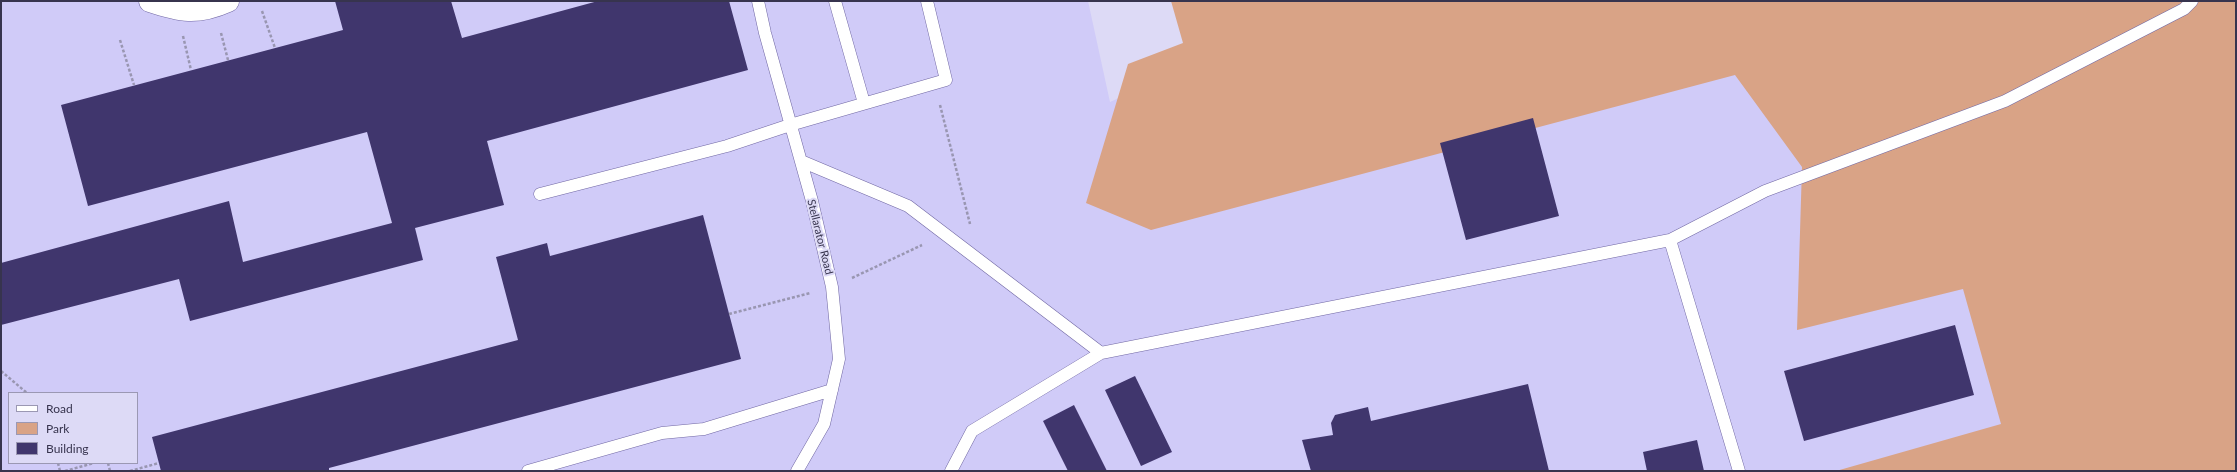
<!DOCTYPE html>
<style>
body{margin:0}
#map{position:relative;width:2237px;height:472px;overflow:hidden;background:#dddaf6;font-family:Lato,sans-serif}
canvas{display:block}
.frame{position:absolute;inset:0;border:2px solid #37344e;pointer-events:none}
.legend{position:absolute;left:8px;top:392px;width:130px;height:72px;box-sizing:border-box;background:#dddaf6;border:1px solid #9b98b3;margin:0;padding:5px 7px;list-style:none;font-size:12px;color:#37344e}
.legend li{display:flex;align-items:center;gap:8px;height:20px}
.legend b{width:20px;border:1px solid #9b98b3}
</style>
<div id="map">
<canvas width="2237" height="472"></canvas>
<div class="frame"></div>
<ul class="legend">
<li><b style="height:5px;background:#fff"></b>Road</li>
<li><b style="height:11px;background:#d9a386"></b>Park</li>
<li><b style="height:11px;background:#40366d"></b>Building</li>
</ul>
</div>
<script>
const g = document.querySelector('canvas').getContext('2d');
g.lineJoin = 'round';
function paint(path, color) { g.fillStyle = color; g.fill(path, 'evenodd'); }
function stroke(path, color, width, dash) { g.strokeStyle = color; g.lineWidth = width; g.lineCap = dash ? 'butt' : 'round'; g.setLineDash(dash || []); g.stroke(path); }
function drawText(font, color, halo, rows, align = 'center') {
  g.font = font + ' Lato,sans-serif'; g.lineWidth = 4; g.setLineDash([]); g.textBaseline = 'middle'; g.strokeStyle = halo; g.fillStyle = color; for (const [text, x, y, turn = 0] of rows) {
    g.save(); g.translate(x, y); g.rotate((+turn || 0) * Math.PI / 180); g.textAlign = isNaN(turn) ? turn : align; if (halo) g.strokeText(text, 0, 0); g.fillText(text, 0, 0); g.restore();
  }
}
paint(new Path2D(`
 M1,1H1088L1110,102L1161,79L1692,35L1974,272L2060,471H1ZM9,393H137V463H9Z`), '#d0cbf8');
paint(new Path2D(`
 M1171,1H2236V471H1836L2001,424L1963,289L1797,330L1802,167L1735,75L1151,230L1086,203L1128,64L1183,43Z`), '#d9a386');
paint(new Path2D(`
 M335,1H451L462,38L598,1H729L748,70L487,141L504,205L415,228L423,260L190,321L179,279L1,325V263L229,201L243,262L392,223L367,132L88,206L61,105L343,30Z
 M1533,118L1559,216L1466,240L1440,143Z
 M703,215L741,359L329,468V471H161L152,437L518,340L496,257L547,243L550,256Z
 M1955,325L1974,395L1804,441L1784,371Z
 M1135,376L1172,452L1141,466L1105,390Z
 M1528,384L1549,471H1311L1302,440L1333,435L1331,423L1335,415L1368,407L1371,421Z
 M1074,405L1107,471H1068L1043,421Z
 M1697,440L1704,471H1647L1643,452Z`), '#40366d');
const service = new Path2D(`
 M758,1L765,33L812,201L832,287L839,359L824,424L797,471
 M835,1L864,103
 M801,161L908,206L1101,353
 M540,194L727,146L790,125L946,80L927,1
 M1670,240L1765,191L2005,101L2184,9L2192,1
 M528,471L662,433L704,429L832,390
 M951,471L972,431L1101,353L1670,240L1739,471`);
const minor = new Path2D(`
 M150,1C180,11 197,15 228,1`);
stroke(service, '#7168a4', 13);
stroke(minor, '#7168a4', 23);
stroke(new Path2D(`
 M262,11L275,48
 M221,33L228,60
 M183,36L191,70
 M120,40L134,85
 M940,105L970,224
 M852,278L922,245
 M729,314L810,293
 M1,371L27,393
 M58,463L60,471
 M108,463L110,471
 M65,471L94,463
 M130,471L159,463`), '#9996b1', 2.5, [3, 2]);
stroke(service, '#fff', 12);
stroke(minor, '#fff', 22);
drawText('11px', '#37344e', '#dddaf6', [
 ["Stellarator Road",820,237,76]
]);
</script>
